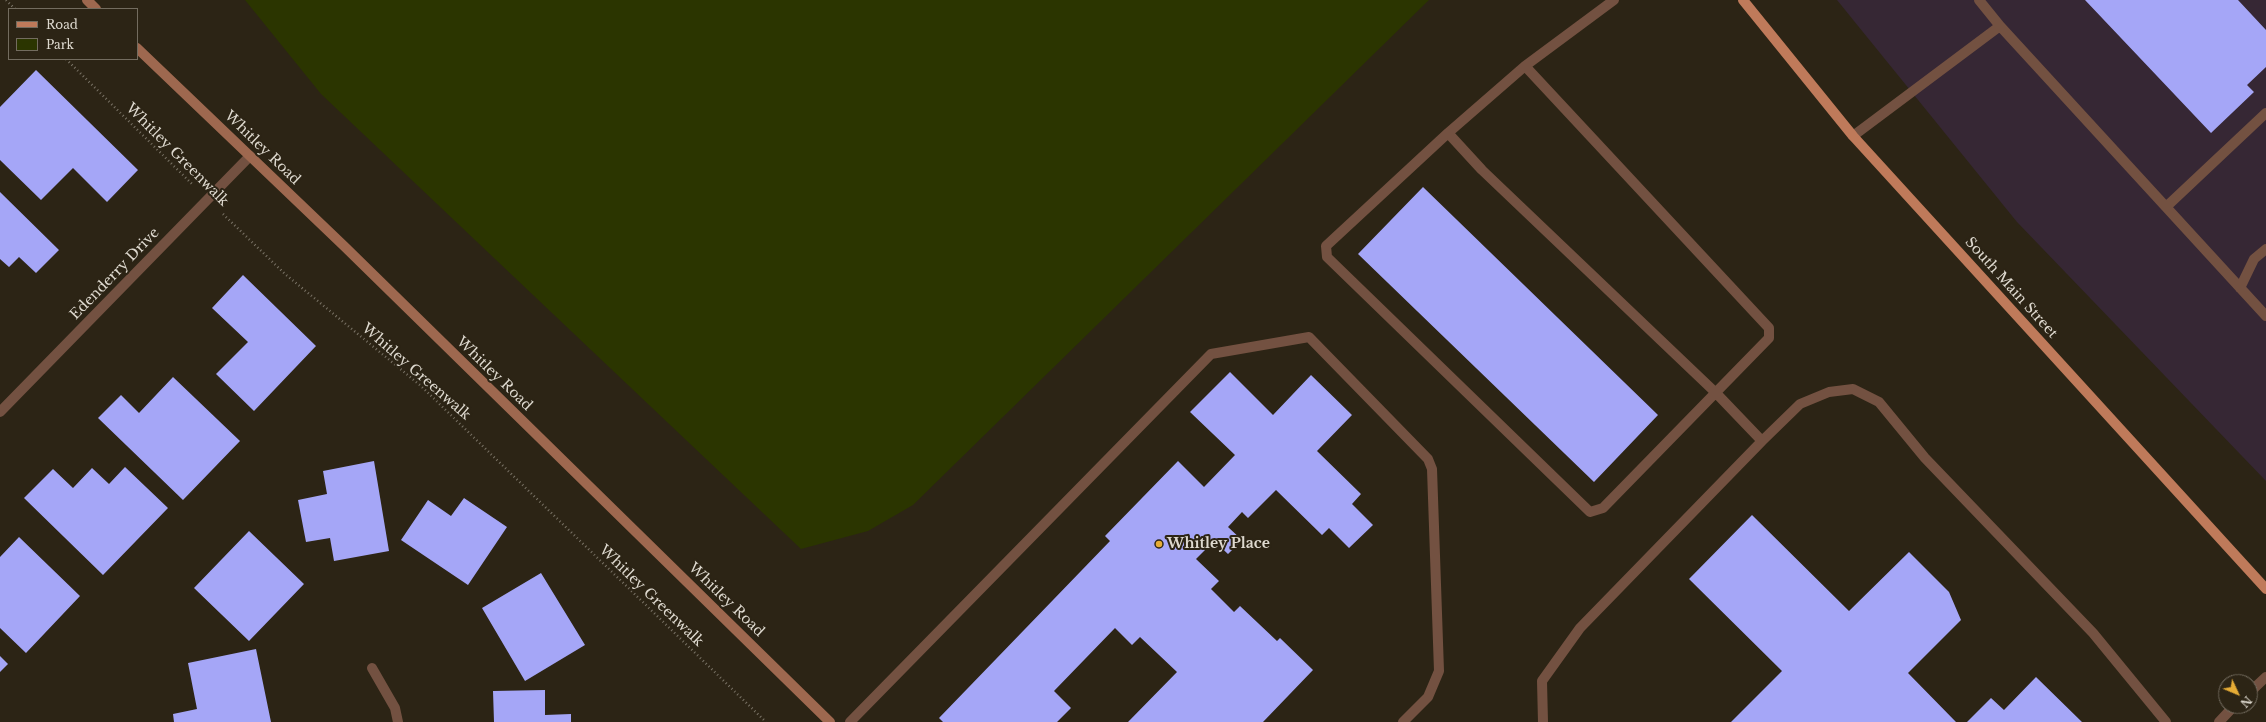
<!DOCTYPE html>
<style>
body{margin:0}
#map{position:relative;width:2266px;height:722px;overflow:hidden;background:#2c2415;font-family:"Libre Baskerville",serif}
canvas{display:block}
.legend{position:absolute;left:8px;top:8px;width:130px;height:52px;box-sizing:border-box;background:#2c2415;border:1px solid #736c5f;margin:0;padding:5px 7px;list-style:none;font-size:12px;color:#ded9cf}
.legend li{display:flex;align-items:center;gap:8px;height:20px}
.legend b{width:20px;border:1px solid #736c5f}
.north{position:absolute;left:2218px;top:674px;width:40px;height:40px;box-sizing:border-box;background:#2c2415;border:1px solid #736c5f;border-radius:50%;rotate:134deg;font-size:11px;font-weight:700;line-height:16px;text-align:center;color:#ded9cf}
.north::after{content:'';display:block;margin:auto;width:14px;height:18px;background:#e6ac36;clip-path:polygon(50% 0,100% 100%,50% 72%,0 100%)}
</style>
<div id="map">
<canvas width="2266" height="722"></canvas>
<ul class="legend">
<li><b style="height:5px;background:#bf7a5a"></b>Road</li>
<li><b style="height:11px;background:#2b3500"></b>Park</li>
</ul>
<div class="north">N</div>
</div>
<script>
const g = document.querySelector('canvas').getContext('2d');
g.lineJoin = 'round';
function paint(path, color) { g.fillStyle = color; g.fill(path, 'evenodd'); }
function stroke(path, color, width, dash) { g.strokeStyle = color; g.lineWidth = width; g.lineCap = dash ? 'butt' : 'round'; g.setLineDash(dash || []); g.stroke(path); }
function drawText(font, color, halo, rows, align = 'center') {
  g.font = font + ' "Libre Baskerville",serif'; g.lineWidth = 4; g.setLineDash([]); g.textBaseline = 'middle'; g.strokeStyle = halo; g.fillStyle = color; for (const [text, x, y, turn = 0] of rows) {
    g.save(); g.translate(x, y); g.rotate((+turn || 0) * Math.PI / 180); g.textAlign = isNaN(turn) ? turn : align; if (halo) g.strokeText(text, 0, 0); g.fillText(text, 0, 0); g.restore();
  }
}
paint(new Path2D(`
 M1837,0H2266V481L2017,222Z`), '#362734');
paint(new Path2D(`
 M245,0H1429L913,505L868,531L801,549L321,94Z`), '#2b3500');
paint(new Path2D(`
 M2085,0H2238L2266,30V67L2247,85L2254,92L2211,133Z
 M36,70L138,170L107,202L73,168L41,200L0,160V107Z
 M1423,187L1658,415L1594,482L1358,254Z
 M0,192L59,250L36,273L19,257L9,267L0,259Z
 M243,275L316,346L254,411L216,374L248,342L212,308Z
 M1230,372L1273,415L1311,375L1352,415L1317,451L1361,494L1352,504L1373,525L1349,548L1329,528L1322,535L1276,490L1248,518L1242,512L1228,527L1242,540L1228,554L1214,541L1196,559L1219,581L1211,589L1234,612L1240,606L1277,641L1280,638L1313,670L1263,722H1128L1177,672L1140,637L1132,645L1115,628L1054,691L1071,708L1057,722H943L939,718L1110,541L1105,536L1178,461L1204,487L1235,455L1190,412Z
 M173,377L240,441L183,500L98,418L121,395L139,413Z
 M374,461L389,551L334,561L330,538L306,542L298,500L327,494L323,471Z
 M125,467L168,508L103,575L24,498L53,469L73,488L92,468L109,484Z
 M464,498L507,527L468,585L401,540L428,500L451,516Z
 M1752,515L1849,611L1909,552L1949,592L1961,620L1908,673L1956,722H1731L1782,671L1689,579Z
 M249,531L304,584L249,641L194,588Z
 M19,537L80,596L26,653L0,628V557Z
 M541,573L585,645L525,681L482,608Z
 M256,649L271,722H174L173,714L197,709L188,663Z
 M0,656L8,664L0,672Z
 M2036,677L2082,722H1967L1991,698L2004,710Z
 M545,690V715L571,714V722H494L493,691Z`), '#a5a6f7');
stroke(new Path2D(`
 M6,0L15,9
 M66,59L192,184
 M223,214L285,274L421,386L766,722`), '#7b7467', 2.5, [1, 3]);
stroke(new Path2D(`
 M1979,0L2000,26
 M1525,66L1769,328V338L1603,508L1590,512L1327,257L1326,246L1448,133L1525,66L1614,0
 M1448,133L1482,170L1716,393L1762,441L1580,628L1542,681L1543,722
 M1853,136L2000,26L2266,316
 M2166,207L2266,113
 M2240,288L2254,259L2266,249
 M1762,441L1800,404L1829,392L1853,389L1879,402L1925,458L2093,633L2166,722
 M2250,692L2266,677
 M850,722L1211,354L1309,337L1428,459L1432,469L1439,671L1428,697L1403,722
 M2219,722L2234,706`), '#735141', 10);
stroke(new Path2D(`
 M0,412L250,156
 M372,668L395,708L398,722`), '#735141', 10);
stroke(new Path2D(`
 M87,0L96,9
 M137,48L344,246L830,722`), '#9e684f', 10);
stroke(new Path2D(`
 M1743,0L1853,136L2266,589`), '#bf7a5a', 10);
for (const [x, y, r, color] of [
 [1159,544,4,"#e6ac36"]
]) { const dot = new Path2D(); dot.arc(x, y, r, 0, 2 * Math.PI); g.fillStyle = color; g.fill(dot); stroke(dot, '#2c2415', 1.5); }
drawText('14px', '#ded9cf', '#2c2415', [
 ["Whitley Road",262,148,44],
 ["Whitley Greenwalk",177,155,45],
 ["Edenderry Drive",115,274,-46],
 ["South Main Street",2011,288,48],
 ["Whitley Greenwalk",416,372,41],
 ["Whitley Road",494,374,44],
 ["Whitley Greenwalk",651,596,44],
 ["Whitley Road",726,600,44]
]);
drawText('bold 14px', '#ded9cf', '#2c2415', [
 ["Whitley Place",1167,544]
], 'left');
</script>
